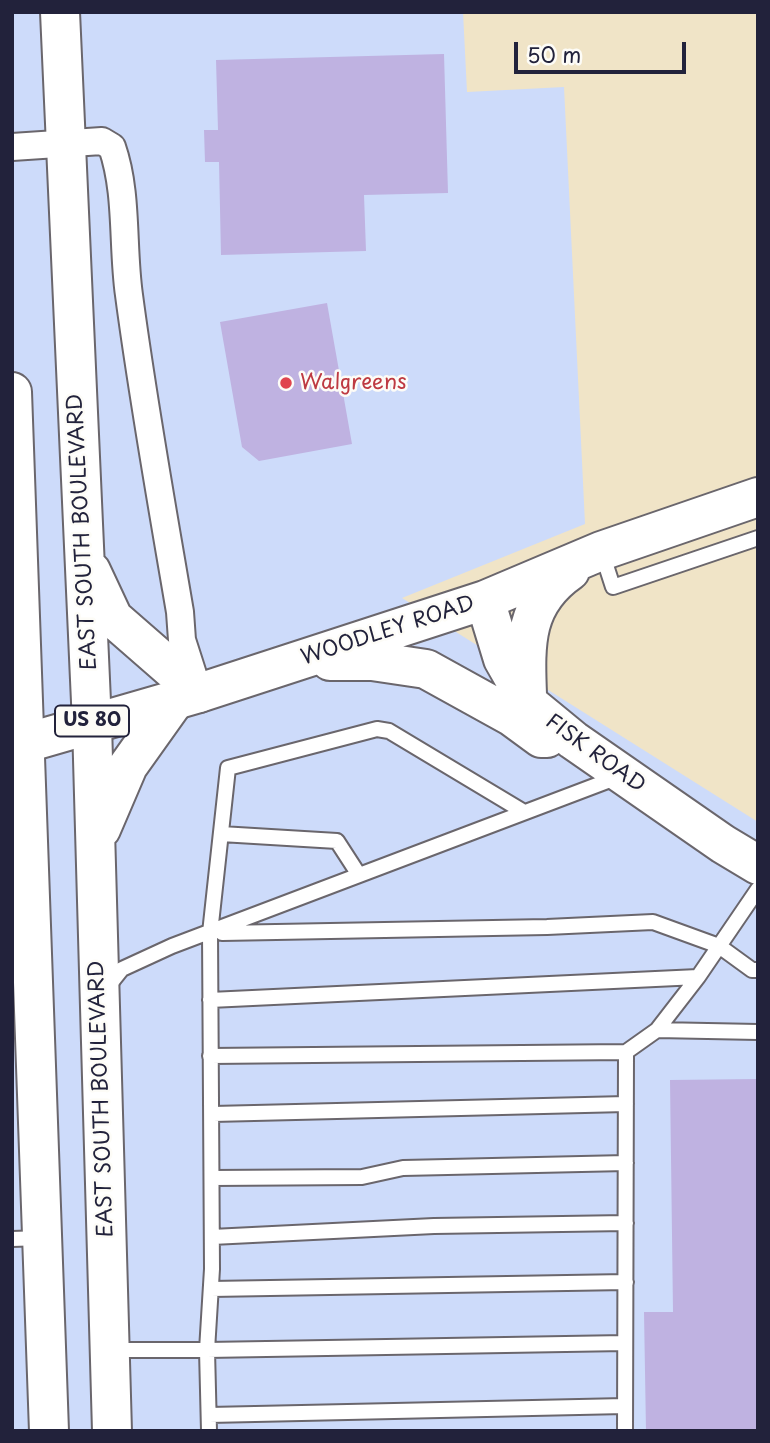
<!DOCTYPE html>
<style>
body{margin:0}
#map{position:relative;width:770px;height:1443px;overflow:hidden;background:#f0e4c7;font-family:"Playpen Sans",sans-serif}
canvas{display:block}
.frame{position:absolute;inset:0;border:14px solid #22223b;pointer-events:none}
.scale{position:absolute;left:514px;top:42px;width:172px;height:32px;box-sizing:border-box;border:4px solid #22223b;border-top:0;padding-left:9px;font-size:21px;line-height:24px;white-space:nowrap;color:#22223b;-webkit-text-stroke:5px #fdfcf7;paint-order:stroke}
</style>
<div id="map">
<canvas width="770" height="1443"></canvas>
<div class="frame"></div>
<div class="scale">50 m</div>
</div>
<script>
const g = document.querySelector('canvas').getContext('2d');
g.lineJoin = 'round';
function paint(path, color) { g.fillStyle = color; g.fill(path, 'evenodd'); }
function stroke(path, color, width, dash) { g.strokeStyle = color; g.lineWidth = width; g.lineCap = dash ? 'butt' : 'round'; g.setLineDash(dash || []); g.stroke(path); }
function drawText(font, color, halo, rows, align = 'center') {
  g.font = font + ' "Playpen Sans",sans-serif'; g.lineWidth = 5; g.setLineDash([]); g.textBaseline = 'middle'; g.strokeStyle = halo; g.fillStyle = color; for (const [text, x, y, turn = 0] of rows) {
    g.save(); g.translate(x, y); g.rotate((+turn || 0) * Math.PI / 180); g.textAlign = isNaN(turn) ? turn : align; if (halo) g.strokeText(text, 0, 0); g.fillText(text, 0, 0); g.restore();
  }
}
paint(new Path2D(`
 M12,12H463L467,92L564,87L585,524L402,598L758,822V1431H12Z`), '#cddbfa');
paint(new Path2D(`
 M444,54L448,193L364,195L366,251L221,255L219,162H205L204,130H218L216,60Z
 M327,303L352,444L259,461L242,447L220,322Z
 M758,1079V1431H646L644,1312H673L670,1080Z`), '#bfb2e1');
const lane = new Path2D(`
 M602,553L613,587L758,538
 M524,812L389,731L377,729L228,768L210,933L212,1269L207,1350L625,1343
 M221,834L337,841L359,875
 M222,933L547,927L653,922L719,946L752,970H758
 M698,977L657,1030L758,1032
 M106,989L122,969L172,946L618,777
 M210,1000L698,977L758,889
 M210,1056L626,1052
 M213,1114L626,1104
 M212,1178L362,1177L403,1168L626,1163
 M212,1237L434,1226L626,1223
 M12,1239L42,1238
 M211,1289L626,1282
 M111,1350H207L209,1431
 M209,1415L625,1406
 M625,1431L626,1052L657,1030`);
const street = new Path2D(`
 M12,147L102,141L112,147C128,193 122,246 129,295C143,401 162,506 180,612L182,640L198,690`);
const secondary = new Path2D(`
 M485,600L503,659L528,703L573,740L723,844L758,865
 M330,661H372L426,669L511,716L541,738H547
 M527,694C525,643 524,603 570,571
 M12,747L199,693L485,600L601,551L758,497`);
const highway = new Path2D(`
 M60,12L92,724L112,1431
 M12,392L49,1431
 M91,571L113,618L199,693
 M101,829L128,766L175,700`);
stroke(lane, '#6a666c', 18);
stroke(street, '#6a666c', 30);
stroke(secondary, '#6a666c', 42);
stroke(highway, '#6a666c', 42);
stroke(lane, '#fff', 14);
stroke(street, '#fff', 26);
stroke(secondary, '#fff', 38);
stroke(highway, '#fff', 38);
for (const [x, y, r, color] of [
 [286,383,7,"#e0444e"]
]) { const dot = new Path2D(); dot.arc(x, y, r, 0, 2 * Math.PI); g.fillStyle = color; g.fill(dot); stroke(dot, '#fdfcf7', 2.5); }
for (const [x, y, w] of [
 [92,721,74]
]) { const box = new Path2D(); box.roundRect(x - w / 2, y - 15.5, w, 31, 5); g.fillStyle = '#fdfcf7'; g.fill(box); stroke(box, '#22223b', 2); }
drawText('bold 19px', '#22223b', null, [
 ["US 80",92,721]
]);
drawText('21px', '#be3a42', '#fdfcf7', [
 ["Walgreens",300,383]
], 'left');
drawText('21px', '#22223b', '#fdfcf7', [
 ["EAST SOUTH BOULEVARD",83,532,-93],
 ["WOODLEY ROAD",388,631,-18],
 ["FISK ROAD",595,754,36],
 ["EAST SOUTH BOULEVARD",102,1099,-92]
]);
</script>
